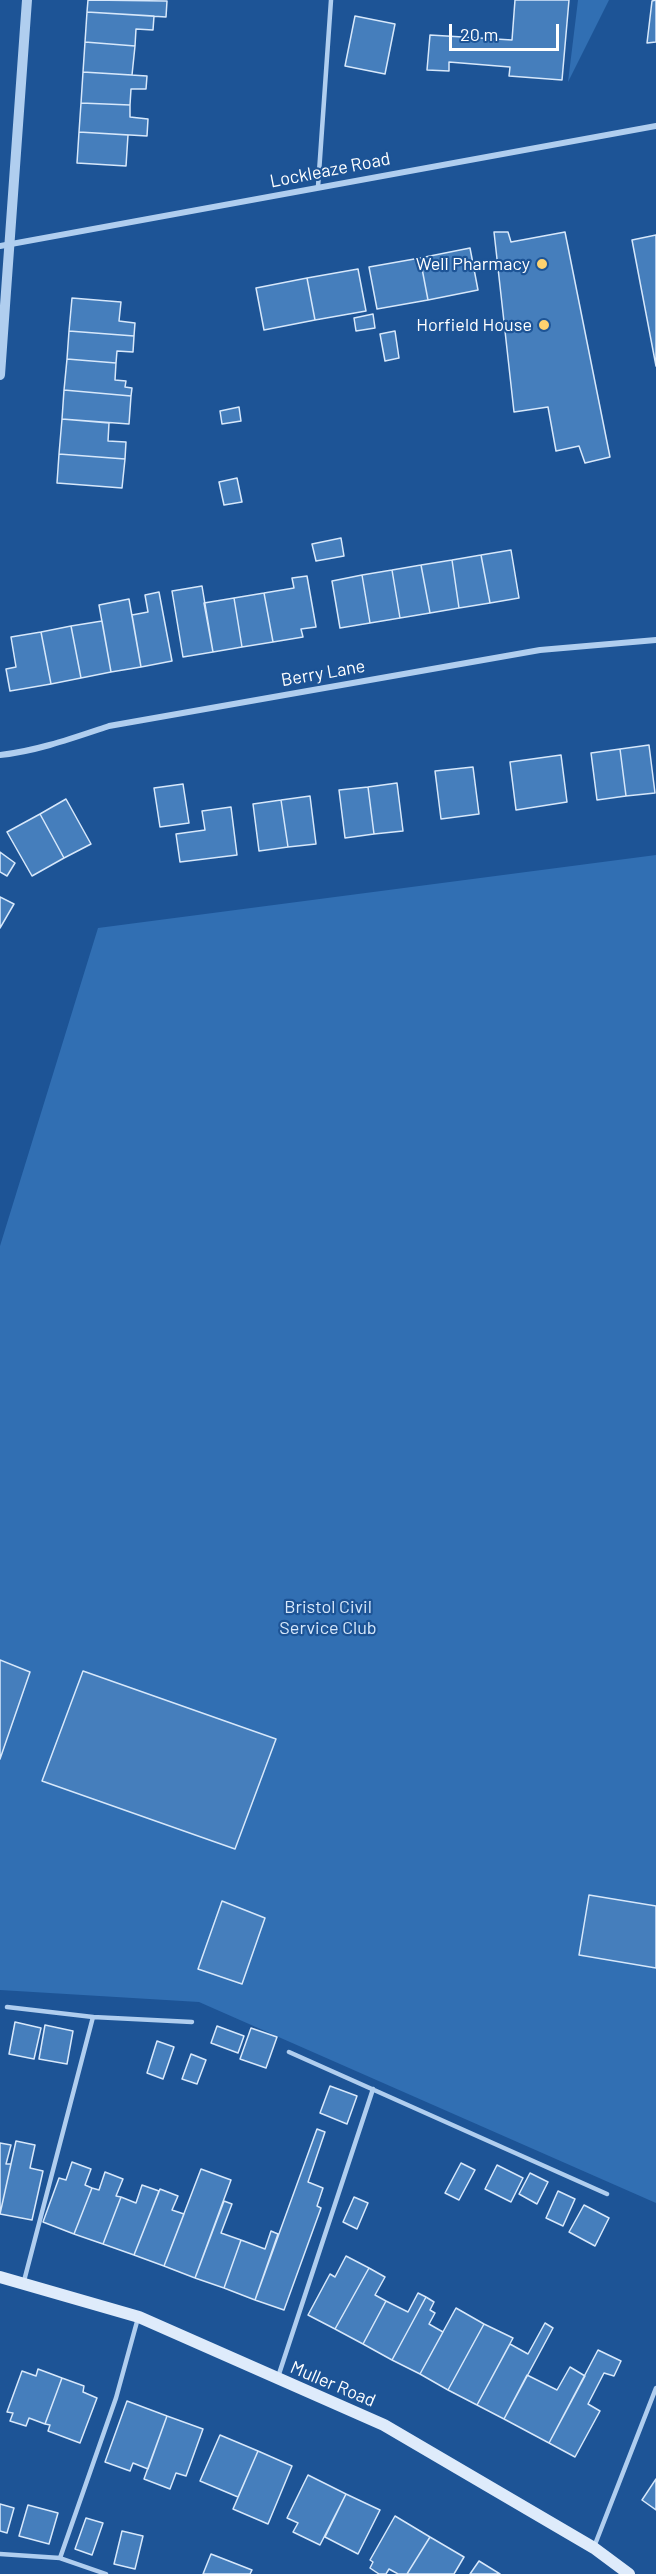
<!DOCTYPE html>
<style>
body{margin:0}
#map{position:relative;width:656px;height:2574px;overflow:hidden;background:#1d5496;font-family:Barlow,sans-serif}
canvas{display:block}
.scale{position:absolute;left:449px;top:24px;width:110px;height:27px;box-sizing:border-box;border:3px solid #fff;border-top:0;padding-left:8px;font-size:18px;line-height:21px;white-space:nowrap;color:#fff;-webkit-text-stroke:4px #1d5496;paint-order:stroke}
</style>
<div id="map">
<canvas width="656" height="2574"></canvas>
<div class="scale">20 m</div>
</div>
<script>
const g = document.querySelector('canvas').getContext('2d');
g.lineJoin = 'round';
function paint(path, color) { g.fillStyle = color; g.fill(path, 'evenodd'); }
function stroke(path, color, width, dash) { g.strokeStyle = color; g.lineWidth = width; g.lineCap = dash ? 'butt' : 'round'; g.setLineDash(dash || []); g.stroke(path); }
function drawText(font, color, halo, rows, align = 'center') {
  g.font = font + ' Barlow,sans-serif'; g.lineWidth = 4.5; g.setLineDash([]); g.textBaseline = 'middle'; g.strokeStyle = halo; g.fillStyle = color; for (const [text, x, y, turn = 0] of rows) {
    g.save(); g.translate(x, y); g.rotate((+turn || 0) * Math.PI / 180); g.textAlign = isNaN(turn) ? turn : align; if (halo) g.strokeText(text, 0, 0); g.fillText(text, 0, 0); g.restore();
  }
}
paint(new Path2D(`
 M578,0H609L568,82Z
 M656,855V2203L199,2002L0,1990V1246L98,928Z`), '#316fb3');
const building = new Path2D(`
 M88,0L167,1L166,17L87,12Z
 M515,0H569L562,80L509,76L510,67L449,62V71L427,70L430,35L512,40Z
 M656,0V42L647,43L652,1Z
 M87,12L154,16L153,30L136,29L135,46L85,42Z
 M355,16L395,24L385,74L345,66Z
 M85,42L135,46L132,75L83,72Z
 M83,72L147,76L146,89H131L130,105L81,103Z
 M81,103L130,105V117L148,119L147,136L79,132Z
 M79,132L128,135L126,166L77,163Z
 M494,232H508L511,242L565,232L610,457L585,463L579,446L556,451L548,407L514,412Z
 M656,235V366L632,240Z
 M470,248L478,290L428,300L420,258Z
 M420,258L428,300L377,309L369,267Z
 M358,269L366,311L315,320L307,278Z
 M307,278L315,320L264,330L256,288Z
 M72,298L121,302L119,321L135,323L134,336L69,331Z
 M373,314L375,328L356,331L354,318Z
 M69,331L134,336L133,352L117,351L116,363L67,359Z
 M395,331L399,358L385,361L380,334Z
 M67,359L116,363L115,380L126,381L125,387L132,388L131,396L64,390Z
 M64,390L131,396L129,424L62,419Z
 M239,407L241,421L222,424L220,411Z
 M62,419L109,423L108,441L126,442L125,459L59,454Z
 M59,454L125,459L122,488L57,483Z
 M237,478L242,502L224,505L219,482Z
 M341,538L344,556L316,561L312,544Z
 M511,550L519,598L490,603L481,555Z
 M481,555L490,603L459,608L452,560Z
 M452,560L459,608L430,613L421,565Z
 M421,565L430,613L400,618L392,570Z
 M392,570L400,618L370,623L362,575Z
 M362,575L370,623L340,628L332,581Z
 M307,576L316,627L301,629L303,637L273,642L264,593L294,588L292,578Z
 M202,586L213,652L183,657L172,591Z
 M159,592L172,661L141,667L132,615L148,612L145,595Z
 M264,593L273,642L242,647L234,598Z
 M234,598L242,647L213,652L204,603Z
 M129,599L141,667L111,672L99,605Z
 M102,621L111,672L81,678L71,626Z
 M71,626L81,678L51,684L41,632Z
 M41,632L51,684L10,691L6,669L16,667L11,637Z
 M649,745L655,793L626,796L620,749Z
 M620,749L626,796L597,800L591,753Z
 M561,755L567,802L516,810L510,762Z
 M473,767L479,814L441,819L435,771Z
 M397,783L403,831L374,834L368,787Z
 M183,784L189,823L160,827L154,788Z
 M368,787L374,834L345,838L339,790Z
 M310,796L316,844L288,847L281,800Z
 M66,799L91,844L64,858L40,814Z
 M281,800L288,847L259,851L253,804Z
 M231,807L237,855L180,862L176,834L205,830L202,811Z
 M40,814L64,858L32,876L7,832Z
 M0,852L15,863L7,876L0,872Z
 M0,897L14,904L0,928Z
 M0,1660L30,1672L0,1759Z
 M83,1671L276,1739L235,1849L42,1781Z
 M589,1895L656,1906V1968L579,1955Z
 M222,1901L265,1918L242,1984L198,1969Z
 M15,2022L41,2028L34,2059L9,2054Z
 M45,2025L73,2031L67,2064L39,2059Z
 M217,2026L244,2036L238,2053L211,2043Z
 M251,2028L277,2037L266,2068L240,2059Z
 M157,2041L174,2047L163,2079L147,2073Z
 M191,2054L206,2060L197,2084L182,2079Z
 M330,2086L357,2096L347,2124L320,2113Z
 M317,2129L325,2132L308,2182L323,2188L317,2206L321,2208L284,2310L255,2300Z
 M16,2141L35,2145L30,2168L43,2171L32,2220L0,2214Z
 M0,2143L11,2145L6,2164H11L0,2214Z
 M72,2162L91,2169L85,2185L92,2188L74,2234L43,2222L59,2178L66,2180Z
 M461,2163L475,2170L459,2200L445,2193Z
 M497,2165L523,2178L511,2202L485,2189Z
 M201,2169L231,2180L195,2278L164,2266Z
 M105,2172L123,2179L116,2196L121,2197L103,2244L74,2234L92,2188L99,2190Z
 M530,2173L548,2182L537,2204L519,2194Z
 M142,2185L159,2191L134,2255L103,2244L121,2197L136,2203Z
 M160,2189L178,2196L172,2210L184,2214L164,2266L134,2255Z
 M558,2191L575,2199L563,2226L546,2218Z
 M354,2197L368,2203L357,2229L343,2222Z
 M224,2201L232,2204L221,2233L241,2240L224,2288L195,2278Z
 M584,2205L609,2218L595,2246L569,2232Z
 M271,2231L278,2234L255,2300L224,2288L241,2240L265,2249Z
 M346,2256L369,2268L335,2329L308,2315L330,2274L335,2277Z
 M369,2268L385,2277L375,2295L386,2301L363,2344L335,2329Z
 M418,2293L426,2297L392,2360L363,2344L386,2301L408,2312Z
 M426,2297L434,2302L430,2310L435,2313L429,2324L443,2332L420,2374L392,2360Z
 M456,2308L484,2324L448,2390L420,2374Z
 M545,2323L553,2328L504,2419L477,2405L510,2344L528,2354Z
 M484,2324L513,2338L477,2405L448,2390Z
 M598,2350L621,2361L614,2376L604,2373L588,2404L600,2411L575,2457L549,2443Z
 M570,2367L585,2376L549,2443L504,2419L527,2375L557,2390Z
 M38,2369L62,2378L45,2424L29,2418L26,2426L10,2421L13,2413L7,2412L22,2371L36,2376Z
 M62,2378L84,2386L83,2392L97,2398L80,2443L48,2431L50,2425L45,2424Z
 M127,2401L167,2416L148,2469L133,2463L130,2471L105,2462Z
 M167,2416L203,2429L186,2476L176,2473L170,2489L144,2479Z
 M220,2435L258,2451L238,2497L200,2481Z
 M258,2451L292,2466L268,2524L233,2509Z
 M308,2475L346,2494L320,2545L293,2532L298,2523L287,2518Z
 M656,2479V2510L642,2500Z
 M346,2494L380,2510L358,2554L325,2537Z
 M0,2504L14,2508L7,2533L0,2531Z
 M28,2505L58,2513L49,2544L19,2536Z
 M395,2516L430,2537L407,2574H398L389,2569L386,2574H379L370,2568L373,2562L370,2560Z
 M86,2518L103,2523L92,2555L75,2549Z
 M122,2531L143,2536L135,2569L114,2564Z
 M430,2537L464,2557L454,2574H407Z
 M211,2554L252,2570L250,2574H203Z
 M479,2561L500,2574H470Z`);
paint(building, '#457ebc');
stroke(building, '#d7e8fb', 1.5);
stroke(new Path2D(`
 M318,187L331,0
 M7,2007L93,2017L192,2022
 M289,2052L607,2194
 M24,2281L93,2017
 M278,2377L373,2089
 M594,2547L656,2388
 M0,2554L60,2558L106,2574
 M60,2558L116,2398L138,2318`), '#b0ceef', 4.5);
stroke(new Path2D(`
 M0,246L656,126
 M0,755C37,751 73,738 109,726L540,650L656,640`), '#b0ceef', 6);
stroke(new Path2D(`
 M0,375L27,0`), '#b0ceef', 10);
stroke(new Path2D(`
 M0,2277L139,2317L384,2425L594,2548L629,2574`), '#deebfb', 12);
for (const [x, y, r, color] of [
 [542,264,6,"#fed26f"],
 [544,325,6,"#fed26f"]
]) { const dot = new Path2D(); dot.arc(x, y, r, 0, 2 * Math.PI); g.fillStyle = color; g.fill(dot); stroke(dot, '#1d5496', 2); }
drawText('18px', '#fff', '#1d5496', [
 ["Lockleaze Road",330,170,-11],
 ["Berry Lane",323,673,-10],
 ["Muller Road",333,2384,23]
]);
drawText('18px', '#fff', '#1d5496', [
 ["Well Pharmacy",530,264],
 ["Horfield House",532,325]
], 'right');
drawText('18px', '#d7e8fb', '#1d5496', [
 ["Bristol Civil",328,1607],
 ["Service Club",328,1628]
]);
</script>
